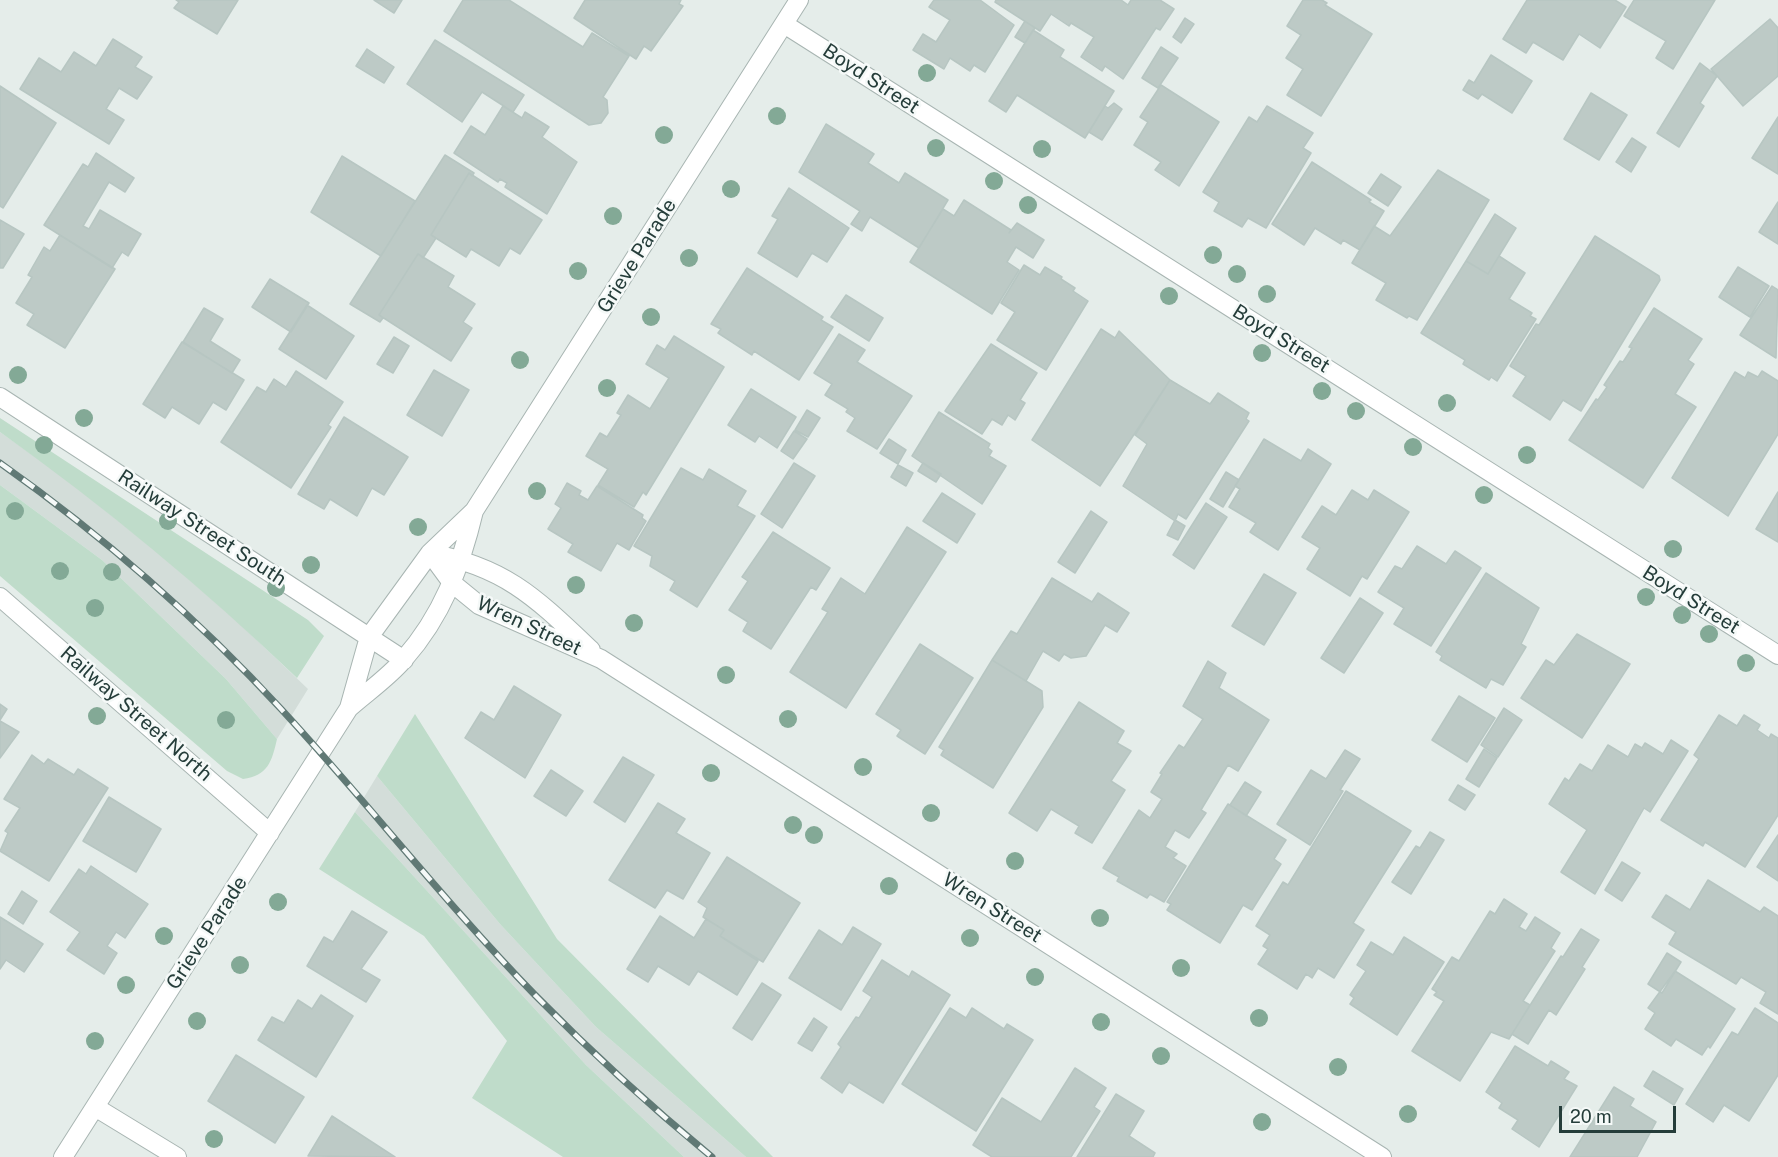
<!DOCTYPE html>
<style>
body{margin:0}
#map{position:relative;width:1778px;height:1157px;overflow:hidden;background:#e5edea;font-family:"Public Sans",sans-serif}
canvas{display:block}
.scale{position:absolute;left:1559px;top:1106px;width:117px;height:27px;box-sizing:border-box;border:3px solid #253d3a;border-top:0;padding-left:8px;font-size:18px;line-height:21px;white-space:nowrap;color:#253d3a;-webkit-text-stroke:4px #f5f9f8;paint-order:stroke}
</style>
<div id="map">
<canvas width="1778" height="1157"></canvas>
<div class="scale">20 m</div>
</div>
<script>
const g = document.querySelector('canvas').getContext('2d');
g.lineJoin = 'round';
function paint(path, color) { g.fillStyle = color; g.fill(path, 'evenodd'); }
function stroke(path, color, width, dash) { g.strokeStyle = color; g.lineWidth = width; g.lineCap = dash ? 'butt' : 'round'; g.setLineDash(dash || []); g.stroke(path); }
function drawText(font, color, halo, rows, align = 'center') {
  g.font = font + ' "Public Sans",sans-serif'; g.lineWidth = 5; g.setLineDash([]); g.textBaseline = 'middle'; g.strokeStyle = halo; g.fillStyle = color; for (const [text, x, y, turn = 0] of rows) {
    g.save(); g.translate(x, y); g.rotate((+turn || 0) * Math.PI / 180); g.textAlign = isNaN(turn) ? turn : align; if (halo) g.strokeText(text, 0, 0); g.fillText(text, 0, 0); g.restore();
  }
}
paint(new Path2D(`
 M0,432L61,475L165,558L237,621L308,689L277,739L226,679L102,560L0,485Z
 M377,776L500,924L596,1027L746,1157H684L586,1065L355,812Z`), '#d3ddd9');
paint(new Path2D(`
 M0,418L308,620L324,636L297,678C204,589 105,507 0,432Z
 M0,485L102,560L226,679L277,739C272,761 268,776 243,779L227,771L0,576Z
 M415,714L557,939L773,1157H746L596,1027L500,924L377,776Z
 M355,812L586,1065L684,1157H563L472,1098L507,1041L424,936L319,869Z`), '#bfdcca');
const building = new Path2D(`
 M176,0H238L217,34L174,8L179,2Z
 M374,0H402L394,13Z
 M463,0H509L583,47L592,33L629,56L603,97L607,100L608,113L601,123L589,125L444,31Z
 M585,0H681L679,4L683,6L651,51L644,46L636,59L574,18Z
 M934,0H980L1014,25L985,72L974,65L970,71L950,58L944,69L913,50L923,34L936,42L950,20L929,7Z
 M996,0H1121L1128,5L1131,0H1160L1174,9L1160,30L1156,28L1123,79L1105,66L1102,71L1081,57L1094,37L1071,23L1069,26L1051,14L1040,31L995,2Z
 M1303,0H1322L1327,3L1325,5L1372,34L1321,116L1287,95L1303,69L1286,58L1301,35L1287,26Z
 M1527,0H1615L1626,7L1600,48L1579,34L1563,60L1533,42L1526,53L1503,39Z
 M1634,0H1715L1673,69L1656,58L1666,41L1624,16Z
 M1185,18L1194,24L1181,43L1173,37Z
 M1770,19L1778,28V76L1743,106L1711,69Z
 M1025,21L1035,28L1025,43L1015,37Z
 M1033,30L1064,50L1060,57L1114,91L1085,138L1017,95L1006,112L989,101Z
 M113,39L142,57L135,67L152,77L137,99L119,88L106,109L124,120L109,144L20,89L39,58L61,72L74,52L96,66Z
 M435,40L524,95L513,112L482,92L462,122L407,84Z
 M1161,47L1178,58L1158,88L1142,78Z
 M367,49L394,67L384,83L356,66Z
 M1491,55L1532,81L1512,113L1482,94L1478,99L1463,90L1469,80L1474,83Z
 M1700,63L1717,76L1700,103L1704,106L1679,147L1657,133Z
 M1161,85L1219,122L1179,186L1155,170L1161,162L1134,145L1148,122L1140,117Z
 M0,86L56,123L3,208L0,206Z
 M1591,93L1627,115L1599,160L1564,139Z
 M1114,103L1122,109L1102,140L1089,132L1105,106L1108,108Z
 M503,106L522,118L525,112L549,127L542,137L577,162L547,214L505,187L507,183L500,179L498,182L454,153L471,126L485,135Z
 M1267,106L1313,133L1303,148L1311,153L1266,228L1248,218L1242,227L1214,211L1219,202L1203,192L1249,117L1257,122Z
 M1778,117V174L1752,158Z
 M826,124L874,154L868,163L899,183L905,173L948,200L919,248L870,217L862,231L851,224L860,211L799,172Z
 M1632,138L1646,147L1631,172L1616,162Z
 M96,153L134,178L125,192L109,182L83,226L89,229L100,210L141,234L128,256L122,252L112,268L44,225L83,164L88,167Z
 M445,155L474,173L472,176L469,173L431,235L436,238L423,258L418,254L379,315L383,318L380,322L350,304Z
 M342,156L415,201L381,256L311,212Z
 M1312,162L1371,200L1369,202L1384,211L1360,250L1343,240L1341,244L1315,228L1304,245L1272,224Z
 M1438,170L1489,200L1417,320L1409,316L1407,318L1376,300L1386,283L1352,263L1374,226L1390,236Z
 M469,173L542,220L520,254L510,248L499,266L471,249L466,257L431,235Z
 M1381,174L1401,187L1388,206L1368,193Z
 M789,188L849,228L827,262L812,253L797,277L758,253L778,219L772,216Z
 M964,200L1011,230L1009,233L1017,223L1044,240L1033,258L1016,247L1007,262L1019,270L992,314L910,262L943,209L954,216Z
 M1778,202V244L1759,232Z
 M1495,214L1516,228L1488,274L1466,261Z
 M0,220L24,234L3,268H0Z
 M60,235L115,269L65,348L27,325L34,314L16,303L32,277L28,275L44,247L50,251Z
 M1595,236L1659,276L1660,280L1581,411L1563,400L1550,420L1513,396L1526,376L1510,366L1536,324L1539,325Z
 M418,254L454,276L448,287L475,304L463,322L472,328L451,361L379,315Z
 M1499,256L1525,273L1509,299L1532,313L1530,316L1536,319L1497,381L1491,377L1489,380L1463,364L1465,360L1421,333L1466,261L1488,274Z
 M1024,265L1040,275L1045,267L1062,277L1061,279L1075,288L1073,291L1088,301L1046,370L997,340L1015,312L1001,303Z
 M1738,267L1769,286L1750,317L1719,297Z
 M747,268L823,317L821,320L833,327L799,380L754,351L752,355L718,333L721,329L711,324Z
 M270,279L309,303L291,332L252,307Z
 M1772,286L1778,290L1776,358L1740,335Z
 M846,295L883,318L869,341L831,317Z
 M307,305L354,336L326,379L279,349Z
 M204,308L223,319L210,341L240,360L232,373L183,342Z
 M1654,308L1702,339L1688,360L1694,364L1675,394L1696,407L1643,488L1569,440L1596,399L1598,400L1607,387L1604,385L1620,361L1623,362L1632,348L1629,347Z
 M1101,329L1115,338L1119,331L1170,380L1100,486L1032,440Z
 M839,334L865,350L857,362L912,396L877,449L847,431L855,418L846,412L848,409L825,395L832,384L814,373Z
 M674,336L724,367L646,495L643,492L634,507L598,485L608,469L586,456L600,433L607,437L621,415L617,413L628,395L650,409L669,378L646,364L657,345L665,350Z
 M394,337L409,346L393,373L377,364Z
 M182,342L244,380L226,410L213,402L199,424L172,407L165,418L143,404Z
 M991,344L1037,373L1020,400L1025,403L1015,420L1008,415L1002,425L992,419L982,434L945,411Z
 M434,370L469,390L442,436L407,415Z
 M296,371L343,402L328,425L331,427L291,488L221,442L257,387L266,392L274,379L286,387Z
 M1762,371L1778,381V434L1728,516L1672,478L1735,372L1745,378L1748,372L1758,377Z
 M1170,380L1210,404L1218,393L1249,413L1246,419L1249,421L1186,519L1178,514L1175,521L1123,486L1147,444L1135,435Z
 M751,389L796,417L777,448L759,436L755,442L728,425Z
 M807,410L820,418L808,437L795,430Z
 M939,412L990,444L988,448L992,451L989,456L1006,466L982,504L912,456Z
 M344,417L408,457L384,495L372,488L357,516L330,499L324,509L298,494Z
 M794,431L807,439L793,459L781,451Z
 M889,439L906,450L898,464L880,453Z
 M1264,439L1301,461L1308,449L1331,464L1278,550L1250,532L1256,523L1229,507L1240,489L1235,486Z
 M794,463L815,476L782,528L761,514Z
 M923,463L941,474L936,482L918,471Z
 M898,465L913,473L906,486L891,477Z
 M681,468L703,480L709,469L746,491L737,506L755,516L697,607L670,590L675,581L650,566L652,556L634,546Z
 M1226,472L1239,480L1223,507L1210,499Z
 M567,483L581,491L579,495L588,500L597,486L643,515L642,518L646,521L629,550L617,543L601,571L568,552L573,544L548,529L561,508L555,504Z
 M1352,490L1368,500L1374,490L1409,512L1367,579L1362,576L1350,596L1307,569L1320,548L1302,537L1322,506L1336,515Z
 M1778,492V542L1756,529Z
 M942,493L975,514L957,543L923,521Z
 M1206,503L1227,517L1194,569L1173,555Z
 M1091,511L1107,522L1075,573L1058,562Z
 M1175,520L1185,526L1178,540L1167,535Z
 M907,527L946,552L846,708L790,672L828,612L822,609L841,578L865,594Z
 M773,532L830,568L816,590L811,587L771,649L743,631L748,622L729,610L748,581L742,577Z
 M1417,546L1446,564L1455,551L1481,568L1431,646L1394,624L1404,608L1378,592L1395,566L1402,569Z
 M1486,573L1539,608L1521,644L1526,647L1503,685L1491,679L1486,688L1440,660L1442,656L1436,652Z
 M1264,574L1296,593L1264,645L1232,626Z
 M1052,578L1092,602L1098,593L1129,613L1117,632L1105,625L1086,656L1071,658L1064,654L1059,661L1043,651L1026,681L992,660L1011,631L1017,634Z
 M1360,598L1383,613L1344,673L1321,658Z
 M1577,634L1630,664L1582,738L1521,698L1546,660L1554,665Z
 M920,644L973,678L925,754L897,736L901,730L876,714Z
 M992,660L1042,691L1043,707L993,788L941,755L944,750L939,747Z
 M1208,661L1226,673L1219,688L1269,720L1238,771L1228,765L1201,810L1206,813L1189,838L1175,830L1165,847L1177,854L1173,858L1186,866L1164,902L1150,894L1147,898L1117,881L1119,877L1103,868L1139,810L1150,818L1162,799L1151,792L1162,774L1160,773L1179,745L1184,748L1203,719L1183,706Z
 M514,686L561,715L525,778L465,738L481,712L494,720Z
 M1459,696L1495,718L1467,762L1432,740Z
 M1079,702L1124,731L1117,743L1131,751L1111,781L1125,790L1092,843L1075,833L1079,826L1051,809L1037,831L1009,813Z
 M0,704L7,709L0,720Z
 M1504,708L1522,720L1498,757L1481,745Z
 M1719,715L1737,726L1744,715L1760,725L1757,730L1769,738L1771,734L1778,738V815L1745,867L1705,842L1703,846L1661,820L1699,759L1694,755Z
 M0,721L19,732L0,758Z
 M1671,740L1688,751L1650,812L1644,808L1595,894L1561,872L1587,830L1549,804L1565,778L1569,781L1580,764L1592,771L1608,745L1628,757L1635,744L1642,748L1645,743L1663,754Z
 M1484,749L1497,758L1479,787L1466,779Z
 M1345,750L1360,759L1340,790L1343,791L1310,845L1277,824L1311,770L1326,779Z
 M32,755L44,764L48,759L74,775L78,769L108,788L49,881L0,851L8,833L5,831L20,808L4,799Z
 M623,757L654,775L625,822L594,802Z
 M551,770L583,791L566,816L534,796Z
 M1245,782L1261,792L1246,816L1230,805Z
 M1458,785L1475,795L1465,810L1449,800Z
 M1346,791L1411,831L1353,923L1364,930L1334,978L1318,968L1312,978L1306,974L1297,989L1258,964L1268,949L1263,946L1270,935L1256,926L1283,882L1288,885Z
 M109,797L161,829L136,872L83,841Z
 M658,803L685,819L676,833L710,853L683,899L667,890L655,908L609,880Z
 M1228,804L1286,840L1274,859L1281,864L1252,910L1243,905L1220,943L1167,910L1171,904L1167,902Z
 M1430,832L1444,840L1411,894L1392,882L1416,846L1420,848Z
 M1778,835V881L1757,867Z
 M727,857L800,903L763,962L720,936L724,930L703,917L707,908L698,902Z
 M1622,862L1640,873L1622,901L1605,890Z
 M91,866L148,904L125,938L116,932L107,946L117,953L104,974L67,950L80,932L50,912L79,869L86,874Z
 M1708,880L1760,912L1764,907L1778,916V1014L1760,1003L1766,992L1741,977L1736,984L1669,944L1676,932L1652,917L1666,895L1690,910Z
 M22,891L37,901L23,924L8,914Z
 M1504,899L1527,914L1519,927L1526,931L1535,917L1560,933L1551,948L1555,951L1523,1001L1530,1005L1509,1039L1491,1032L1460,1081L1412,1051L1444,1001L1434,995L1437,992L1432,989L1452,957L1459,961L1490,911L1495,914Z
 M352,911L387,932L361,969L380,980L366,1002L307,966L324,937L333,942Z
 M660,916L694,938L706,919L724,930L720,936L758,961L737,995L698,971L689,985L658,966L648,982L627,969Z
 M0,917L43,944L24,972L6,960L0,969Z
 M853,927L881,944L841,1010L789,978L819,930L842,945Z
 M1581,929L1599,940L1582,967L1585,969L1556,1015L1549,1010L1528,1044L1512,1034L1561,956L1563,957Z
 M1404,937L1444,962L1397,1035L1350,1004L1354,998L1350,995L1366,971L1357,965L1371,942L1393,955Z
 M1667,953L1681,962L1662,993L1648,984Z
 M882,960L909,977L912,971L950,995L883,1103L849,1082L842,1093L821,1078L841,1047L838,1044L856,1017L859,1018L872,997L863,991Z
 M1675,971L1735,1009L1710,1048L1708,1046L1702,1055L1676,1039L1671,1046L1645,1029L1655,1013L1648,1008Z
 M762,983L781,995L752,1040L733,1028Z
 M321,995L353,1016L316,1077L258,1040L272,1017L284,1023L298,1000L312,1009Z
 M950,1008L966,1018L972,1008L1004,1029L1007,1024L1033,1040L976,1131L902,1084Z
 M1755,1008L1778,1023V1075L1749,1121L1724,1105L1713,1122L1686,1104L1732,1032L1738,1035Z
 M814,1018L827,1027L812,1051L798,1043Z
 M1515,1046L1548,1066L1551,1061L1569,1072L1564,1079L1577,1086L1539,1147L1512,1129L1518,1120L1499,1108L1502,1103L1486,1092Z
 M236,1055L304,1097L275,1143L208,1101Z
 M1075,1068L1106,1088L1094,1107L1100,1111L1071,1157H992L973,1145L1002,1098L1041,1122Z
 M1653,1071L1683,1089L1674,1105L1644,1086Z
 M1614,1087L1634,1099L1630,1106L1656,1122L1637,1157H1570Z
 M1116,1094L1144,1111L1129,1136L1155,1153L1153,1157H1077Z
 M332,1116L395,1157L308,1156Z`);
paint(building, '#bdcac6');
stroke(building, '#b7c6c2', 1.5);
const street = new Path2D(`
 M784,24L1778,655
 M0,397L404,660
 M430,553L452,583L479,605L601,659L1382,1157
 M430,553C506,567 537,599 591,650
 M0,597L270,833
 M349,708L369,637L430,553L474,511L799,0
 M95,1107L177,1157
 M63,1157L349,708C367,692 389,677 404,659C442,616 461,566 474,511`);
stroke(street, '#a8b5b2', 20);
stroke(street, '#fff', 18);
const rail = new Path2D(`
 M0,463C102,535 198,619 282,710C368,803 446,904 535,995C591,1052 650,1106 712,1157`);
stroke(rail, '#607975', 7);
stroke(rail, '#f5f9f8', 4.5, [14]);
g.fillStyle = '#83a996';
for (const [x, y] of [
 [927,73],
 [777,116],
 [664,135],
 [936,148],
 [1042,149],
 [994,181],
 [731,189],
 [1028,205],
 [613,216],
 [1213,255],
 [689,258],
 [578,271],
 [1237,274],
 [1267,294],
 [1169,296],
 [651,317],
 [1262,353],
 [520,360],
 [18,375],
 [607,388],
 [1322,391],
 [1447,403],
 [1356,411],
 [84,418],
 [44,445],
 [1413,447],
 [1527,455],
 [537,491],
 [1484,495],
 [15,511],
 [168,521],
 [418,527],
 [1673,549],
 [311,565],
 [60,571],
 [112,572],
 [576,585],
 [276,588],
 [1646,597],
 [95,608],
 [1682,615],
 [634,623],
 [1709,634],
 [1746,663],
 [726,675],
 [97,716],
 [788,719],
 [226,720],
 [863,767],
 [711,773],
 [931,813],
 [793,825],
 [814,835],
 [1015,861],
 [889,886],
 [278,902],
 [1100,918],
 [164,936],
 [970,938],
 [240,965],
 [1181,968],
 [1035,977],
 [126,985],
 [1259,1018],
 [197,1021],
 [1101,1022],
 [95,1041],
 [1161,1056],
 [1338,1067],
 [1408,1114],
 [1262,1122],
 [214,1139]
]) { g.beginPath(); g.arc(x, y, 9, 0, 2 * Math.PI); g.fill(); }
drawText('20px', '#253d3a', '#f5f9f8', [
 ["Boyd Street",871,79,33],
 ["Grieve Parade",637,256,-58],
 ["Boyd Street",1281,339,32],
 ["Railway Street South",202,528,33],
 ["Boyd Street",1691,600,32],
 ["Wren Street",529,626,25],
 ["Railway Street North",136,714,41],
 ["Wren Street",992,908,32],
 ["Grieve Parade",207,933,-57]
]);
</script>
